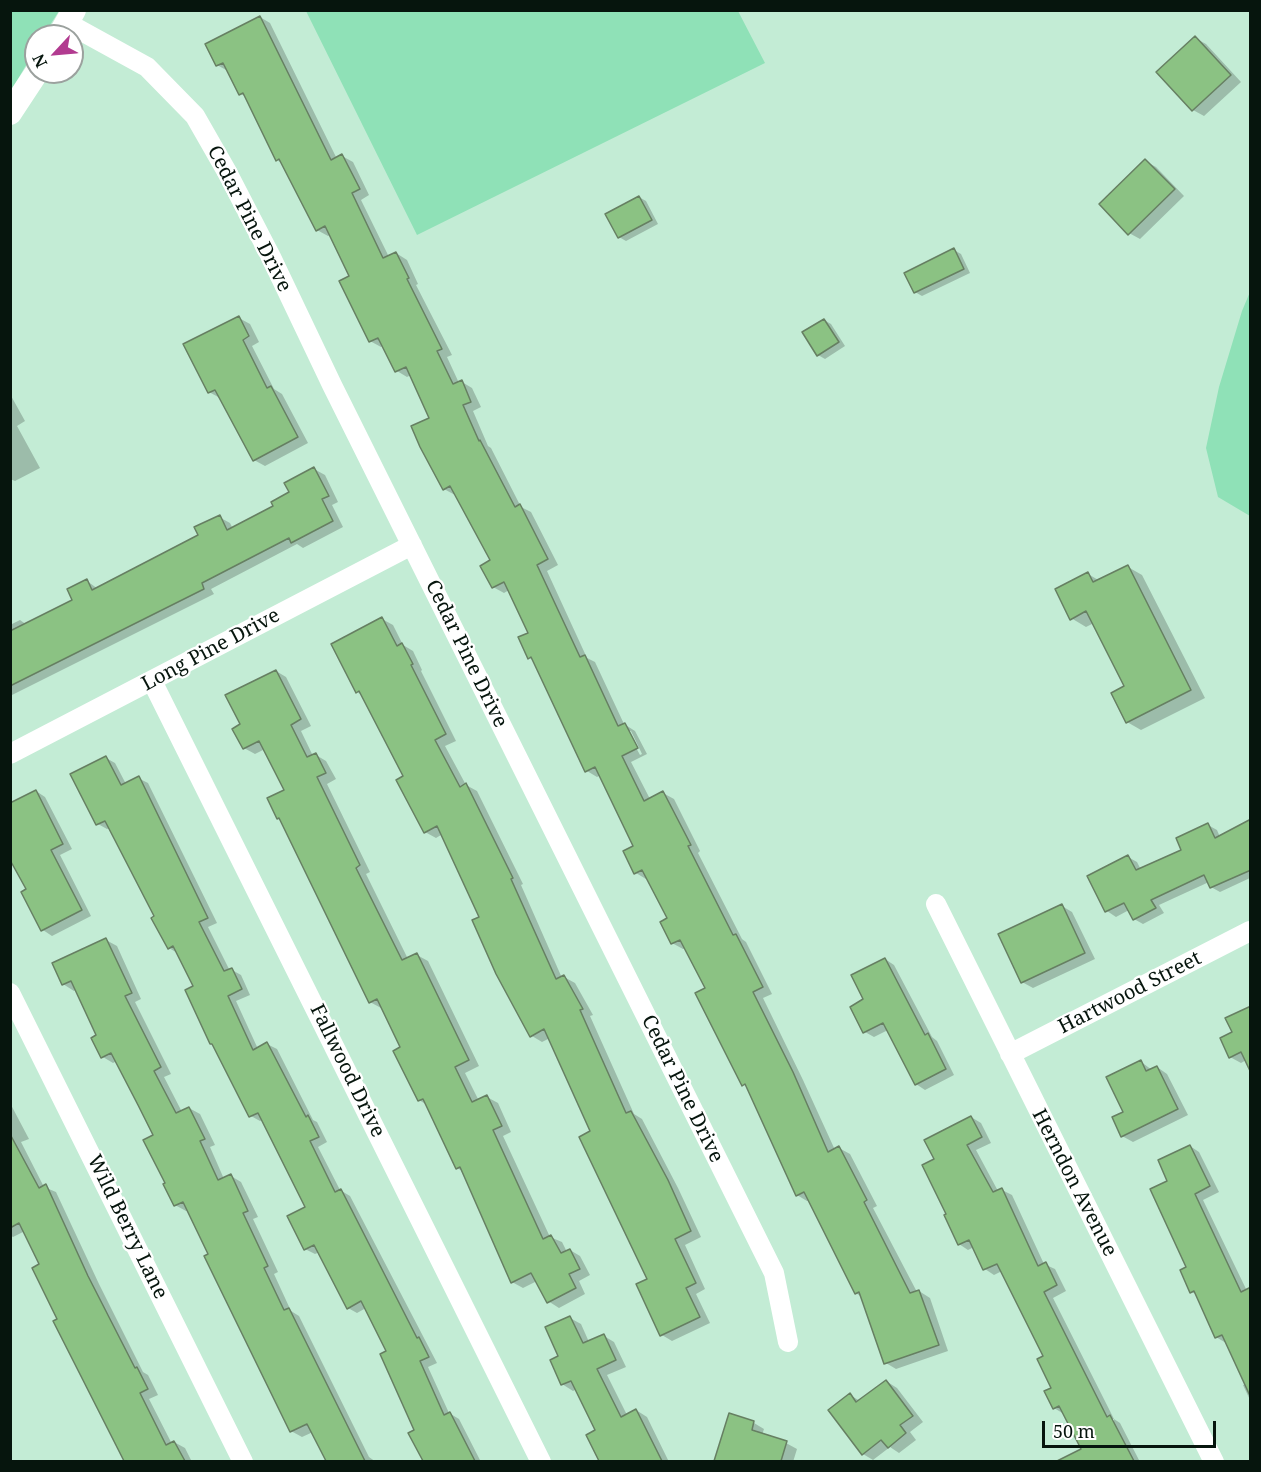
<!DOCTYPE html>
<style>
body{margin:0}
#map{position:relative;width:1261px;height:1472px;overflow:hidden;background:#c3ecd5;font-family:"Noto Serif",serif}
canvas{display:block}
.frame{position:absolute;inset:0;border:12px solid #06150d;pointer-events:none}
.north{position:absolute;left:24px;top:24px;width:60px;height:60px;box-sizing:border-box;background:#fff;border:2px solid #9ba19e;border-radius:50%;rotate:244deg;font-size:16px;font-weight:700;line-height:24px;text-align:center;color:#06150d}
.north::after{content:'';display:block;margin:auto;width:21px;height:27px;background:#b23b90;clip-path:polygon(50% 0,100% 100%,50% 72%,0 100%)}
.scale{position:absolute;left:1042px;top:1421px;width:174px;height:27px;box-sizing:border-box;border:3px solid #06150d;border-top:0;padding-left:8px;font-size:18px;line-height:21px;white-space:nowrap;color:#06150d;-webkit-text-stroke:4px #fff;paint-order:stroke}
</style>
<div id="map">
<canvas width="1261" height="1472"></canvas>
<div class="frame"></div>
<div class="north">N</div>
<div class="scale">50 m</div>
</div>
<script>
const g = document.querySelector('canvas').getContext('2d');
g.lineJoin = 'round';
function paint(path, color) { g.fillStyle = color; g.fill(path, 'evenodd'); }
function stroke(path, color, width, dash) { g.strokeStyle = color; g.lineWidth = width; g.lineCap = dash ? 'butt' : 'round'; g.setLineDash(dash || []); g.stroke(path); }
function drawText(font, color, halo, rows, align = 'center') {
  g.font = font + ' "Noto Serif",serif'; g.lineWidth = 4.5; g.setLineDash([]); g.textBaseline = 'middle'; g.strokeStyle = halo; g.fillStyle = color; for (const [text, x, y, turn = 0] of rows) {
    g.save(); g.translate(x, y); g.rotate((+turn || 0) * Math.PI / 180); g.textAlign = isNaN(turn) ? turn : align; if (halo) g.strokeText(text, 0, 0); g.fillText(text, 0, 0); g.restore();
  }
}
paint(new Path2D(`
 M11,11H59L43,36H36V48L11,91Z
 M306,11H738L765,63L417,235Z
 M1250,292V516L1218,497L1206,448L1219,387L1242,311Z`), '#8fe1b7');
paint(new Path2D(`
 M260,17L270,23L337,159L342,156L353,162L369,195L361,200L389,257L396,253L407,260L418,284L416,285L452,355L447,357L459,383L462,382L472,388L481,407L473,411L488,446L491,448L521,507L531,512L558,565L547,571L587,658L595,662L624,724L635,731L647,754L631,762L650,799L663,793L674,799L700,851L698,853L742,939L746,942L772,994L763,998L803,1080L835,1150L839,1148L850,1154L877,1206L873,1208L917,1292L919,1291L930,1298L948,1351L896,1369L886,1363L863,1298L856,1293L810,1200L807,1201L797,1195L748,1087L743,1084L707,989L686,948L683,949L672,943L669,919L648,878L646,879L636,873L634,847L601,775L597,777L587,771L535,661L529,658L530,633L509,590L504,593L493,587L492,561L455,495L444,489L431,419L411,375L407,377L397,371L384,345L381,347L370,341L351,277L331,234L328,236L317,230L283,164L277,160L248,98L241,94L228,71L217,65ZM627,731H631L642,754L640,755Z
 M1195,38L1206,44L1241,82L1204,116L1193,110L1158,72Z
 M1145,161L1156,167L1184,196L1140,239L1129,233Z
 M639,197L646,201L658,224L626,241L619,237Z
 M954,250L961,254L970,273L922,296L915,292Z
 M239,318L250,324L259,342L252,346L274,389L282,394L308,443L265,466L254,460L220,398L209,392Z
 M824,320L831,324L845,346L825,359L818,355Z
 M10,394L25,421L17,426L40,468L15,481L10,479Z
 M314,469L325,475L338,502L332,505L343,527L303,548L297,544L211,589L214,594L10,696V625L20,620L27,625L74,601L87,581L98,589L200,535L219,517L230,523L233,529L275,507Z
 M1128,567L1142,575L1205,698L1141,730L1127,722L1126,687L1094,623L1086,627L1071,618L1088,574L1100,581Z
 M382,619L393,625L403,645L413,651L422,670L421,671L456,741L445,746L466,785L477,791L523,884L521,885L562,978L564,977L575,983L593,1015L590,1016L634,1114L642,1119L678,1188L701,1237L685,1245L705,1289L696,1294L710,1323L672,1341L662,1335L649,1279L592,1132L550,1038L542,1042L532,1036L482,918L441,835L436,838L425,832L405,777L363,696L357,692Z
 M276,671L286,677L311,726L301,731L313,756L316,755L326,761L336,779L327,784L370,872L366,874L408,959L417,955L428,961L479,1066L465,1073L479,1101L487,1097L498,1103L511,1132L503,1136L550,1237L562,1242L567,1252L570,1250L580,1256L590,1275L579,1281L585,1294L559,1308L548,1301L537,1281L523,1288L512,1282L464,1172L457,1168L427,1105L419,1100L402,1048L383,1007L381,1008L370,1002L282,820L278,818L286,790L265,749L255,754L244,748L242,725Z
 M106,758L115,763L126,784L138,778L148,783L217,923L208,927L230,971L232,970L241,975L250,995L236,1001L258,1049L267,1044L277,1049L313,1120L317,1122L327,1142L318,1147L340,1190L350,1196L437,1363L428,1367L449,1413L459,1419L481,1462H424L410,1434L416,1431L388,1352L366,1308L357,1313L348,1308L320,1252L315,1254L305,1249L307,1208L263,1120L260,1121L251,1116L195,986L179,954L169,948L156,917L111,828L107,829L98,824Z
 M36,791L45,797L72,849L60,855L91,916L52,936L43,930L23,892L28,890Z
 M1250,821V878L1220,892L1211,887L1209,882L1159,905L1164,913L1143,924L1134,919L1129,910L1116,917L1107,911L1089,877L1128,857L1137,862L1141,870L1183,851L1208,825L1217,830L1220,837Z
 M1062,906L1072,912L1095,959L1033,988L1022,982Z
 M106,940L117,946L141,999L135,1002L171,1074L164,1077L182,1112L189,1108L200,1114L215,1145L210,1147L224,1179L231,1176L241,1182L258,1217L253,1219L278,1272L274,1274L291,1311L299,1316L369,1457L376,1462H328L313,1432L302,1437L291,1431L188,1210L186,1211L175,1205L167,1184L155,1136L117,1061L113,1063L103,1057L98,1036L77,989L74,991L63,984L57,969Z
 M885,959L894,965L932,1037L937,1041L954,1075L925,1090L916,1084L888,1030L874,1037L865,1032V1000Z
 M1234,1033L1248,1059L1241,1063L1230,1057Z
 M1140,1061L1152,1070L1157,1067L1167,1074L1188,1115L1133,1142L1122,1136L1125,1112Z
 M10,1103L29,1139L21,1142L44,1187L56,1192L99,1284L143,1372L148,1375L158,1395L149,1399L172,1444L174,1442L185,1448L192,1462H132L25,1231L13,1237L10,1235Z
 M971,1117L981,1123L991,1143L976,1150L998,1191L1002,1190L1012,1195L1044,1264L1055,1269L1066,1291L1053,1298L1114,1419H1109L1114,1424V1419L1120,1423L1140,1462H1079L1075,1454L1083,1449L1064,1414L1054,1408L1053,1388L1045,1356L1002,1271L994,1275L985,1269L974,1247L968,1250L959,1244L948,1214L936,1160Z
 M1190,1146L1199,1152L1219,1192L1203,1200L1247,1291L1250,1292V1400L1243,1385L1246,1384L1226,1343L1216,1337L1197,1295L1192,1292L1169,1181Z
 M570,1318L581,1324L589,1342L604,1336L614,1342L626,1367L607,1375L627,1415L636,1410L647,1417L669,1462H601L588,1436L597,1431L577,1389L573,1391L562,1384L552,1361L560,1356Z
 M886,1381L897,1388L923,1422L910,1432L916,1440L899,1453L890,1447L873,1460L863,1454L850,1395L860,1401Z
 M730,1415L754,1423L764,1429L762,1435L786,1443L797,1449L793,1462H716Z`), '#0003');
const building = new Path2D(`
 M260,16L331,160L342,154L360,189L352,193L383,258L396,252L409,278L407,279L442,349L437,351L453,384L462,380L471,402L463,405L479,441L480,440L515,507L520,504L548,559L537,565L580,657L585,655L618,726L625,723L638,748L622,756L644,801L663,791L691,845L688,846L733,935L736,934L763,987L753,992L793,1072L828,1152L839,1146L867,1200L864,1202L910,1293L919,1290L939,1345L884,1364L859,1292L855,1294L804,1192L796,1196L745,1084L742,1086L695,993L705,988L680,940L671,944L660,922L667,918L642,870L634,874L623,851L633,846L595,767L585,772L531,657L528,659L518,637L528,633L504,582L492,588L480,566L490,560L450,486L443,490L420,447L411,426L429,418L406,367L395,372L378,338L369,342L339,281L349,276L325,226L316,231L279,159L276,161L243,93L239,95L223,63L216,66L205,44Z
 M1195,36L1231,75L1192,111L1156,72Z
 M1145,159L1175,189L1128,235L1099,204Z
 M639,196L652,220L618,238L605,214Z
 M954,248L964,269L914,293L904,273Z
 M239,316L249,336L243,340L267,388L271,386L298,437L253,461L215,390L208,393L183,344Z
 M824,319L839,342L817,356L802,332Z
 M314,467L329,496L322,499L333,521L291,543L289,538L202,583L204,589L10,686V631L72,600L67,589L87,579L92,590L198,535L194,527L220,515L227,530L273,506L271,502L289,492L284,483Z
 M1128,565L1191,690L1126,723L1111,693L1124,686L1086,611L1070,620L1055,589L1088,572L1093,582Z
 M382,617L397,646L402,643L413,664L411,665L446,734L435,740L460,787L466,783L513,878L511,879L556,979L564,975L583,1009L580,1010L626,1113L631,1111L668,1180L691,1231L675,1239L696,1283L686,1288L700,1317L660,1336L636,1284L647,1279L579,1137L590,1131L544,1029L530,1037L496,974L472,920L479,917L437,826L424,833L396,780L403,776L359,691L356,693L331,644Z
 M276,670L301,719L291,725L307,757L316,753L326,773L317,777L360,865L356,868L402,960L417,953L469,1060L455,1067L472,1102L487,1095L502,1126L493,1130L543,1239L551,1235L561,1253L570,1249L580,1269L569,1274L576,1288L547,1303L531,1273L511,1283L460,1167L456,1169L423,1099L418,1101L393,1051L400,1047L377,999L369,1003L279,818L277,819L267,798L284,790L259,741L243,749L232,729L240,724L225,695Z
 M106,756L121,785L139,776L208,918L199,922L224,971L232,968L242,989L228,996L253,1050L267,1042L306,1117L308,1115L319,1137L310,1141L335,1192L341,1189L417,1338L419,1337L429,1357L420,1361L444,1415L450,1412L475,1461H423L408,1433L414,1430L380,1354L386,1351L361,1301L347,1309L314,1245L304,1250L287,1216L305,1207L258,1113L249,1117L212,1044H210L185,990L193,986L173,946L168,949L151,918L154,916L105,821L96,825L70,774Z
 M36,790L63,844L51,850L82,910L41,931L21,892L26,889L10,860V803Z
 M1251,819V870L1210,888L1204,875L1151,900L1156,908L1133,920L1124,903L1105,912L1087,876L1128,855L1136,870L1181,850L1176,838L1208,823L1215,838Z
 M1062,904L1085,953L1021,983L998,934Z
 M106,938L132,993L125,996L161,1067L154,1071L176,1113L189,1107L205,1139L200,1141L218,1180L231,1174L248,1211L243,1213L268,1266L264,1268L284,1310L289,1308L365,1461H326L307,1424L290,1432L204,1256L208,1254L183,1202L174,1206L163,1184L165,1183L143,1140L153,1135L138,1105L111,1053L101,1058L91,1038L96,1035L71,981L62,985L52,963Z
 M885,958L925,1035L928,1033L946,1069L915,1085L883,1023L863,1033L850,1007L863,999L851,975Z
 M1251,1006V1073L1241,1052L1229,1058L1220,1038L1232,1032L1225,1018Z
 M1141,1060L1146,1071L1157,1066L1178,1109L1121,1137L1112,1117L1123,1112L1106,1077Z
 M971,1116L982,1137L967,1145L993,1192L1002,1188L1038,1266L1046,1262L1057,1285L1044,1292L1107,1417L1110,1415L1134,1461H1057L1081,1449L1059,1406L1053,1409L1044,1391L1051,1388L1037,1359L1043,1356L997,1264L983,1270L969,1240L958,1245L944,1215L946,1214L922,1165L934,1159L924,1140Z
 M10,1134L39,1188L46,1184L88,1276L135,1368L137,1367L148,1389L140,1393L166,1445L174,1441L185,1461H124L53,1321L57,1319L32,1268L39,1264L19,1223L10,1228Z
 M1190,1145L1210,1186L1195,1194L1241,1292L1251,1287V1398L1222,1335L1215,1338L1194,1291L1190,1293L1180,1270L1186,1267L1150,1189L1167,1181L1158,1160Z
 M570,1316L583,1343L604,1334L616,1360L597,1369L621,1417L636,1409L662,1461H599L586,1435L595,1430L571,1381L561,1385L550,1360L558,1356L545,1327Z
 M886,1380L913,1416L900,1425L906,1433L888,1448L881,1440L862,1455L828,1410L850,1393L856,1402Z
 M729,1413L754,1421L752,1430L787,1441L781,1461H714Z`);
paint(building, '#8bc283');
stroke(building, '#667f62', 1.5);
stroke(new Path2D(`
 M67,23L147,67L195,116L227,172L271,257L332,385L774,1273L788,1342
 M152,681L541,1462
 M10,754L412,545
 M936,904L1214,1462
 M10,993L243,1462
 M1010,1054L1250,931`), '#fff', 20);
stroke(new Path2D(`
 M59,36L74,10
 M10,113L37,72`), '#fff', 24);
drawText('20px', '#06150d', '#fff', [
 ["Cedar Pine Drive",249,219,63],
 ["Long Pine Drive",211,650,-28],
 ["Cedar Pine Drive",466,654,64],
 ["Hartwood Street",1130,993,-27],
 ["Fallwood Drive",347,1071,64],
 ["Cedar Pine Drive",682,1089,64],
 ["Herndon Avenue",1074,1183,63],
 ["Wild Berry Lane",127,1227,64]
]);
</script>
